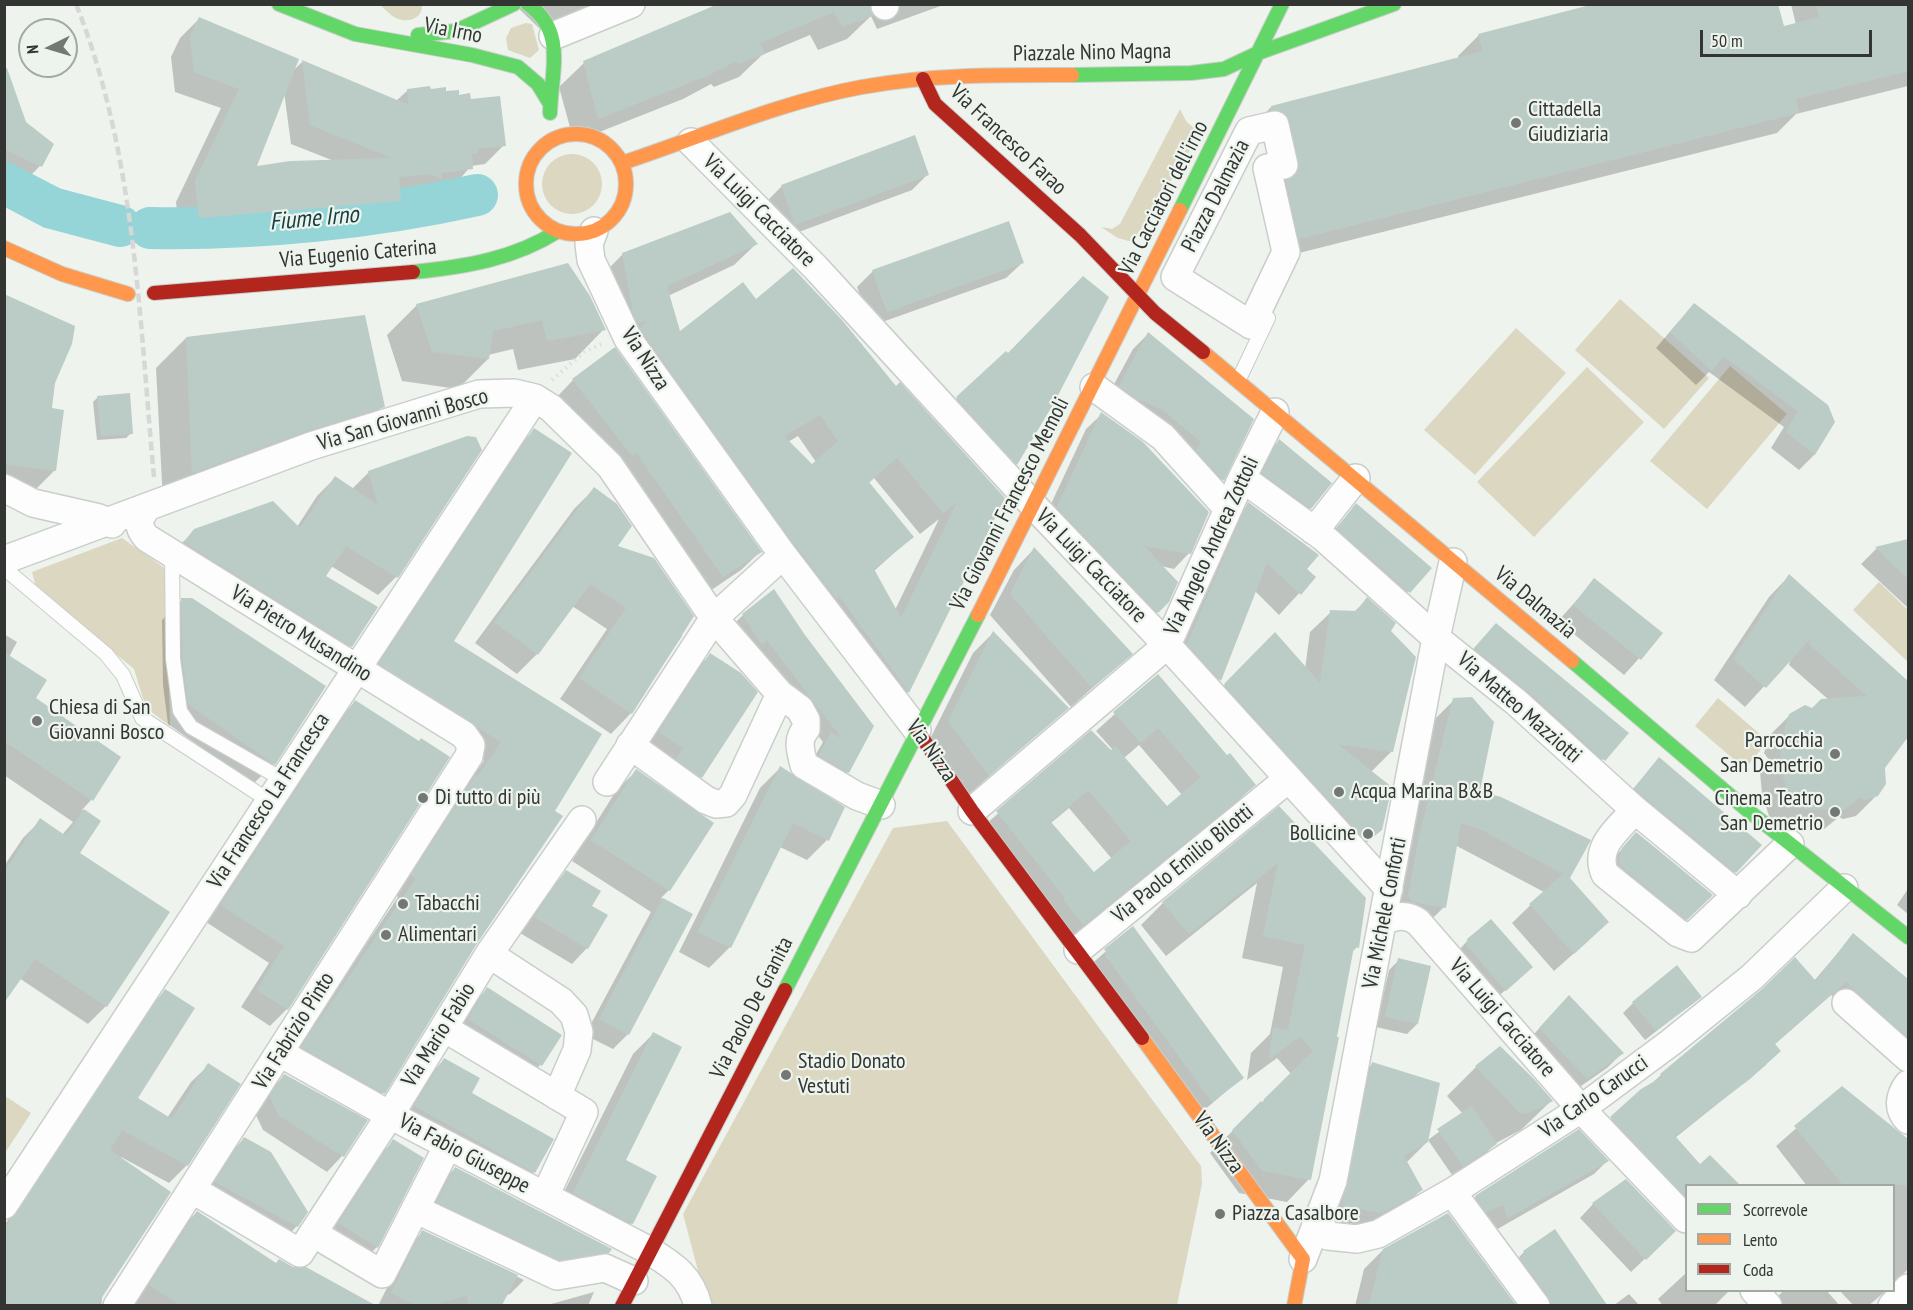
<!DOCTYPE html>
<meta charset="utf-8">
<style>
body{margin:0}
#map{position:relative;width:1913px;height:1310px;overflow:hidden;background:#eef3ee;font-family:"PT Sans Narrow",sans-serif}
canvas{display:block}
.frame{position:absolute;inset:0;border:6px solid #333532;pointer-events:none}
.legend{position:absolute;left:1685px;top:1184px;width:210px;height:108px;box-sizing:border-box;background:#edf4ed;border:2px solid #a3a8a2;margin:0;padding:8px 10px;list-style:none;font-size:18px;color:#333532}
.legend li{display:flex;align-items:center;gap:12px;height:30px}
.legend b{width:30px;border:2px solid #a3a8a2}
.north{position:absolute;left:18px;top:18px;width:60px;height:60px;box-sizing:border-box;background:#edf4ed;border:2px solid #a3a8a2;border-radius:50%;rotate:265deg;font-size:16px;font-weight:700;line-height:24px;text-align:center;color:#333532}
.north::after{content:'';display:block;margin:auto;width:21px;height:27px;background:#747874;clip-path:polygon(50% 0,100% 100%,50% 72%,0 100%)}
.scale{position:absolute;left:1700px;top:30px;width:172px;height:27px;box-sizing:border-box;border:3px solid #333532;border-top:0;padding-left:8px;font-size:18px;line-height:21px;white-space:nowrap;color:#333532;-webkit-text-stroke:4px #edf4ed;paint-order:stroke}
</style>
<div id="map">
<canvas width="1913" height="1310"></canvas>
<div class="frame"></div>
<ul class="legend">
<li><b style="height:8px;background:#63d668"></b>Scorrevole</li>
<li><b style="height:8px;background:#ff974d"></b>Lento</li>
<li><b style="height:8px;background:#b3261e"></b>Coda</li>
</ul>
<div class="north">N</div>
<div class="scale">50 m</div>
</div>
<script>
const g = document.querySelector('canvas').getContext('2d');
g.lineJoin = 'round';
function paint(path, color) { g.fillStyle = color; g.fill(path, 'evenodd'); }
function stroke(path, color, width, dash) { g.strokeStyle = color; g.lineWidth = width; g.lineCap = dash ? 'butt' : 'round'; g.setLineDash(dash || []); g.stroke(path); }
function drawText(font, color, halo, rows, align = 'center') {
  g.font = font + ' "PT Sans Narrow",sans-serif'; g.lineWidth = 4.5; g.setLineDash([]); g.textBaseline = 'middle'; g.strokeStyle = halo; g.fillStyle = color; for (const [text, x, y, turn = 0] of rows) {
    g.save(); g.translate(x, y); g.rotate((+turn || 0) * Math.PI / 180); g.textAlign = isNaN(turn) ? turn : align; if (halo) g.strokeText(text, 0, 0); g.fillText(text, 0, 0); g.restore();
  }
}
paint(new Path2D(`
 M380,5H422C423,18 408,24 396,18C391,16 385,9 380,5Z
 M526,23L532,24L539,50L530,58L508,50L506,38L511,28Z
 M1180,109L1186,121L1200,134L1139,232L1132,242L1118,238L1101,227L1112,229L1120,224Z
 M542 184a30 30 0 1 1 60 0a30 30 0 1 1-60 0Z
 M1620,299L1709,378L1664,429L1575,350Z
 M1516,328L1566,373L1475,475L1424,430Z
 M1730,366L1787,414L1707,509L1650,461Z
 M1587,367L1644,422L1534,537L1477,482Z
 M122,538L166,569L170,726L146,708L134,669L36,587L32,572Z
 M1879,582L1908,610V662L1853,610Z
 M1718,698L1768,741L1745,769L1695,726Z
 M947,821L1201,1166L1202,1184L1177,1305H707L683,1214L893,828Z
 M5,1096L31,1113L5,1153Z`), '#dcd7c0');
paint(new Path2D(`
 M514,4H599L540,29Z
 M722,4H946L877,29L871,16L847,39L818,50L810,35L762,55L739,77L714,87L711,84L683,99L574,142L559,87L584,63Z
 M1791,4H1908V86L1796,114L1777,133L1279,258L1270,142L1251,128L1271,107L1459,59L1458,56L1479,35L1782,28L1796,25Z
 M199,19L293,71L302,62L396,101L408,90L445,93L469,101L504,145L485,164L471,166L452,188L428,191L421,197L411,193L399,194L400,201L380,220L180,237L176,202L221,108L175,92L171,57L180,38ZM284,92L291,144L334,161L254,168Z
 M4,69L40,166L20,186L4,179Z
 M914,137L928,174L912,190L780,239L766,202L781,187Z
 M756,244L734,265L668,296L679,334L756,301L896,389L1003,498L908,692L887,713L818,617L815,619L767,557L619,350L628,342L601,276L623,254ZM798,436L816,462L812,466L788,442ZM874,478L920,534L939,519L895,610L874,571L912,537L868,484Z
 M1022,263L1006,278L871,326L857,287L873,271Z
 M568,264L604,329L575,359L518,370L513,349L488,355V359L458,389L402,381L387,335L417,305Z
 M4,296L54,378L50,409L55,470L35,490L4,486Z
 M1679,321L1833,421L1814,455L1799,470L1771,448L1784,427L1709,372L1696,385L1656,348Z
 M1148,334L1252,419L1222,480L1207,495L1105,401L1133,349Z
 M186,338L383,406L353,436L163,502L156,368Z
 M1006,353L1016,464L1001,479L941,413Z
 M573,380L760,552L741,570L704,595L555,399Z
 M98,397L131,433L126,438L97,440L93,402Z
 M1102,414L1189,553L1174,569L1161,566L1168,601L1152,617L1042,523L1086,429Z
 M534,430L452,642L600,734L383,1093L365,1111L284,1066L398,897L394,894L458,795L484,761L362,683L516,449Z
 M1279,441L1310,508L1295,523L1248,489L1264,456Z
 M480,450L396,577L378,595L331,566L324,577L351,646L333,664L176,549L195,530L297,527L317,496L335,478L352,489L369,472Z
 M594,489L616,547L682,636L631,713L611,734L560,699L607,629L572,606L537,654L517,674L475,643L574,509Z
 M1249,504L1314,577L1279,615L1255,591L1219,680L1199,700L1168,665L1228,524Z
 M1356,505L1430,568L1393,607L1322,544Z
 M1908,540V608L1861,564L1876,549Z
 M1034,549L1130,654L1071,707L990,615L1014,570Z
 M1789,576L1908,683V734L1886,762L1877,795L1856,816L1843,819L1839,817L1824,829L1784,830L1769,816L1762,794L1760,772L1769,760L1764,753L1769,736L1790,715L1812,710L1829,700L1789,665L1791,657L1745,707L1714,680L1769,597Z
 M1595,580L1661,634L1624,675L1558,621Z
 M1367,599L1392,751L1370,773L1380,829L1359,850L1205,706L1254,654L1305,669L1310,632L1331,612H1354Z
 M182,600L274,764L253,784L168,724L163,685L162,620Z
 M743,615L803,636L872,726L848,772L835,785L808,768L823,742L754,651L731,627Z
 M1496,625L1627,733L1588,775L1459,664Z
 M993,633L1067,708L968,795L928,743L973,653Z
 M4,634L17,642L9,657L91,800L82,810L99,821L78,853L106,1006L88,1024L19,978L4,1000V866L23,838L41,820L62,835L73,822L4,775Z
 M710,655L701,777L686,792L644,748L695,670Z
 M1157,676L1227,758L1254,785L1236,803L1064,943L978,831L1091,733L1111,752L1113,750L1096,731ZM1139,745L1182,795L1166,808L1124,758ZM1069,808L1112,859L1094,875L1051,823Z
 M1454,700L1478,792L1569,879L1589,940L1554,971L1512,923L1544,892L1455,845L1444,907L1425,926L1394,920L1400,856L1435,719Z
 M355,702L418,743L287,1009L270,1026L241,1007L269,963L206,922L338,719Z
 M1659,759L1735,872L1720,887L1620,804Z
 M780,768L827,840L807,860L780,847L730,947L709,968L679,952L760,788Z
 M636,771L669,890L661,898L691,914L628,1034L613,1049L585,1035L651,912L572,861L616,791Z
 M1279,808L1357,947L1351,953L1309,1179L1287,1202L1239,1193L1210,1153L1291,1074L1277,1058L1247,1080L1251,1053L1270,1034L1283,967L1242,958L1257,883L1166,956L1141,925L1163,903Z
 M1636,834L1696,910L1671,934L1607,865Z
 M566,872L590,906L587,948L572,964L520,933L551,888Z
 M1908,889V914L1897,905Z
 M1133,928L1242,1078L1196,1117L1089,966Z
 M1853,935L1908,981V1062L1831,995L1774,1045L1766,1065L1675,1138L1700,1166L1736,1184L1686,1186V1231L1597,1132L1661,1075L1814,981Z
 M1468,940L1521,977L1495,999L1458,951Z
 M1399,960L1417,1024L1407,1034L1376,1027L1389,970Z
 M487,989L560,1035L540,1065L525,1081L453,1035L472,1004Z
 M165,991L136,1098L167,1118L191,1082L209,1065L238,1084L187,1165L169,1183L121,1157L101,1306H4V1226L147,1009Z
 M1700,997L1645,1040L1623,1013L1633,1003Z
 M1554,1012L1622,1053L1607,1068L1571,1093L1525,1044Z
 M653,1034L624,1161L632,1223L611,1244L553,1214L633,1054Z
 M444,1060L534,1172L519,1188L400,1122L429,1075Z
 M1372,1064L1427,1142L1406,1163L1421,1190L1401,1210L1361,1233L1322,1226L1352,1084Z
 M1476,1067L1551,1101L1521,1130L1496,1143L1485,1154L1452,1175L1428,1140L1463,1114L1447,1096Z
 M285,1075L366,1121L342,1156L327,1172L263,1130L255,1113L269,1091Z
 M1842,1088L1908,1141V1269L1894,1284V1186H1807L1776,1146Z
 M1578,1131L1607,1161L1594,1174L1494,1231L1490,1218L1472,1224L1462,1211L1476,1197Z
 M244,1139L297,1226L281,1242L201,1197L228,1155Z
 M394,1141L377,1247L361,1262L325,1239L378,1156Z
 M455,1168L608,1252L587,1273L417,1222L435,1189Z
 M1626,1181L1674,1231L1631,1272L1580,1218L1593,1204Z
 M197,1212L276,1264L355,1296L357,1306H136L132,1303L179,1230Z
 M1447,1215L1514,1306H1355L1364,1269L1383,1250Z
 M1555,1231L1606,1306H1523L1506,1271L1524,1252Z
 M423,1232L524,1280L510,1294L468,1306H378L407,1247Z
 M1686,1273V1290H1730L1714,1306H1663L1658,1299Z
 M1784,1290H1826L1840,1306H1769Z
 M1839,1290H1887L1868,1306H1854Z
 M594,1292L588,1306H544Z
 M1629,1294L1640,1306H1613Z`), '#0003');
stroke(new Path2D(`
 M4,183L52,208L120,226
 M150,228C256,230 374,218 477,195`), '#95d5d8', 42);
paint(new Path2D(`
 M718,4H869L873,16L842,27L834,12L760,43L765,54L738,64L736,61L709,75L598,119L583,61Z
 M1594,4H1778L1784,26L1819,17L1816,4H1908V71L1796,99L1799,113L1299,239L1286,181L1295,176L1299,162L1290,121L1286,114L1271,110V106L1483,51L1478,34Z
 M199,17L299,59L257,166L290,161L392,158L310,125L302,60L409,105L407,89L430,86L431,89L446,87V91L459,90V95L470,93L471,99L500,96L506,146L477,149L478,153L466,155H472L473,169L441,173L442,179L431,174L399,177L401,201L199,218L195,181L239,89L194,72L190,36Z
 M7,68L26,122L54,144L42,167L4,149V69Z
 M915,135L929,175L795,225L781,185Z
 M730,212L758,244L667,286L680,331L743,282L756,299L793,268L842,320L896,386L900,382L1005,498L909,693L840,597L837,599L788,535L642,331L640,328L648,321L638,323L633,313L622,253ZM820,415L838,441L812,464L784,436ZM897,458L943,513L957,502L901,618L874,569L914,537L869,482Z
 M1009,221L1024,263L887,312L872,270Z
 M568,263L590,296L606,330L547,341L542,320L493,331L489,359L432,352L416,304Z
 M1083,276L1109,297L1054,403L1017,465L956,397L1006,351L1008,353Z
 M4,294L75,326L72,344L55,383L52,408L64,410L56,471L4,464Z
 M1694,303L1828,405L1835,422L1815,455L1786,432L1798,411L1723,356L1712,371L1670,332Z
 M365,315L385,407L306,431L192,473L186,337Z
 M1148,332L1254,419L1224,481L1196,450L1201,442L1163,410L1136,398L1119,386Z
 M615,347L762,552L723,577L636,452L632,456L572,379Z
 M130,393L133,434L101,436L97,396Z
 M1101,412L1143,442L1209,512L1191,554L1144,546L1178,582L1169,602L1158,613L1057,507Z
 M534,428L572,453L454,641L602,734L555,811L563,816L476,945L385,1094L301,1047L416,878L411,875L476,775L478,776L501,742L379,664Z
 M467,436L476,437L482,450L398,578L346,546L326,576L378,607L352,647L184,542L194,529L273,501L300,528L335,476L378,505L368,471Z
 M1279,439L1332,483L1311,509L1262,473Z
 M594,487L617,504L632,526L618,546L654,558L694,616L632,714L579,678L626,608L590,584L538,655L494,622Z
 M1248,502L1319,555L1307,569L1316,577L1301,595L1267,563L1221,681L1187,644Z
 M1356,503L1432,568L1410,593L1337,528Z
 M1908,539V579L1875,547Z
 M1034,547L1133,654L1092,688L1010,594Z
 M1789,574L1908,681V737L1885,768L1886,784L1878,796L1865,800L1860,797L1846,809L1805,810L1789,796L1782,773L1780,750L1789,738L1784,732L1789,714L1805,705L1812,708L1821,699L1867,696L1809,644L1811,638L1766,688L1733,659Z
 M1594,578L1663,633L1641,660L1573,605Z
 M774,589L805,635L874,726L849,773L819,755L831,732L843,740L767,640L762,645L742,614Z
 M1367,597L1396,623L1391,631L1416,657L1393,752L1337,744L1392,787L1382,830L1367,842L1224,684L1275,632L1320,683L1330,610L1357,611Z
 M181,598H192L326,686L275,765L188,704L183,664Z
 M1496,623L1629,733L1605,761L1527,690L1474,648Z
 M993,631L1069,708L989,776L948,721Z
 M4,652L47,680L36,698L121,757L93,801L4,741Z
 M710,653L741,673L758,692L702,778L676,759L683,748L659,732Z
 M1158,674L1227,755L1230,753L1256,785L1083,925L1063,899L1065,898L996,811L1091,730L1111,750L1115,746L1167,806L1201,777L1158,728L1141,743L1113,712ZM1088,790L1131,841L1094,872L1051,822Z
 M1472,697L1494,722L1480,791L1501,797L1591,840L1570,878L1609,922L1574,954L1529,904L1563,874L1484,831L1461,823L1446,908L1413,902L1408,896L1419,837L1453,698Z
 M355,700L419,741L421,738L450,757L288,1010L257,990L284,946L221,905Z
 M1659,757L1762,845L1736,873L1634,788Z
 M780,766L845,807L829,841L793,823L731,948L698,932Z
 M636,769L714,823L670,891L591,840Z
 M1279,806L1366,898L1359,948L1354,947L1337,1037H1339L1311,1180L1262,1171L1232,1130L1261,1101L1263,1104L1264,1099L1313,1051L1300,1036L1269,1060L1273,1028L1288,1030L1305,945L1263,936L1278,863L1189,934L1162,902Z
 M84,809L101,821L80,853L170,912L107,1007L35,959L4,1003V873L40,818L66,836Z
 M1636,832L1713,895L1687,920L1618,863L1622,848Z
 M566,870L601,891L592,906L608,915L588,949L534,917Z
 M663,898L693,914L629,1035L599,1019Z
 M1491,919L1533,967L1506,991L1467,946V939Z
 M1133,926L1244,1078L1212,1102L1105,955L1107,953L1104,949Z
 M1853,933L1908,979V1037L1846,982L1775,1044L1781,1051L1750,1079L1675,1136L1700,1164L1710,1155L1740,1185H1686V1197L1610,1117L1641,1089L1662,1077L1660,1074L1762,989L1795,957L1816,981Z
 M1398,958L1431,966L1418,1024L1385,1017Z
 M1677,965L1702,997L1656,1031L1632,1002Z
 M487,987L562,1035L542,1066L468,1019Z
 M165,989L195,1008L138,1098L172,1119L208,1063L241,1084L188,1166L122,1130L110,1150L171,1192L97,1305H4V1229Z
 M1569,995L1624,1053L1587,1079L1539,1028Z
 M653,1032L682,1047L626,1160L657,1176L633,1224L573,1193Z
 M1500,1046L1534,1079L1553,1101L1527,1114H1521L1475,1066Z
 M444,1058L480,1078L472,1093L554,1139L535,1173L414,1106Z
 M1372,1062L1440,1083L1428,1142L1404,1156L1423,1190L1382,1213L1342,1206Z
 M284,1074L368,1120L344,1157L278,1115L270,1096Z
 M1842,1086L1908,1139V1185H1843L1794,1126Z
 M1472,1106L1497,1144L1463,1166L1437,1129Z
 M1579,1129L1609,1161L1508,1218L1503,1205L1486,1212L1475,1196Z
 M244,1137L271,1152L308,1212L298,1227L215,1182Z
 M393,1139L424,1158L378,1248L339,1223Z
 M455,1167L612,1249L609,1253L559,1260L437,1202Z
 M1626,1179L1676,1231L1646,1260L1592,1203Z
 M197,1211L276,1263L279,1259L293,1267H306L375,1305H180L149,1285Z
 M1448,1213L1516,1305H1369L1383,1249Z
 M1555,1229L1607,1305H1552L1549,1297L1520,1258L1525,1254L1523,1251Z
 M422,1230L518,1275L502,1305H468L467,1296L431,1305H415L391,1293Z`), '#bbccc6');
const lane = new Path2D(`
 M1238,381L1268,318
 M172,555L173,659L180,711L191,727L282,779
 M4,568L106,654L123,675L142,718L268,800`);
const street = new Path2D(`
 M885,4V6
 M553,36L631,4
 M1275,125L1284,165L1267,168L1286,252L1251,325L1175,277L1249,131Z
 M691,142L816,268L1034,506L1167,645L1389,889
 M594,231L589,244L591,260L628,339L783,555L917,730
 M1094,387L1163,437L1228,509
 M1242,478L1323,537L1436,638L1516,702L1635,810L1738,895
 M4,488L33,503L99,518L112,524
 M1314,531L1356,478
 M4,560L311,446L479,394L514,393L535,398L551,408L610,466L714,618L780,694L800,709L806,720V729C796,740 801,752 804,765L857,796L881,805
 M630,745L706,800L716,804L726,803L733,795L780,694
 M607,782L714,618L783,555
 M1635,810C1618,829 1593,847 1605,874L1678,933L1691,938L1790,844
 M972,811L1167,645L1242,478L1275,412
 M1383,922C1396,915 1407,914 1418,922L1581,1109L1686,1219
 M1078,950L1288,779
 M489,954L561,1001L574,1015L579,1032L577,1050L557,1096
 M1846,1003L1908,1058
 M444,1028L584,1112L545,1196
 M280,1053L390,1115L650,1251C674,1266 691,1277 698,1306
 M1908,1084C1899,1096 1897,1109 1908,1120
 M193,1190L300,1253L390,1115L489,954L582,820
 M1452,1192L1536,1306
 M4,1205L535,398
 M415,1209L557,1276L605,1268L634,1281
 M1317,1220L1328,1236L1357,1239L1378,1234L1452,1192L1581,1109L1670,1043L1752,977L1844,888
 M313,1233L382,1274L448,1145
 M1303,1259L1333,1181L1436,638L1453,562
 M1754,1290L1768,1306
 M117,1306L469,756L471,745L464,735L147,538C137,527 138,520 146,509
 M1892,1306L1908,1288`);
const fast = new Path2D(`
 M279,4L355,34L472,55L518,67L538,84L549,102
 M528,4C567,32 551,72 550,113
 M418,35L456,31L514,4
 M1072,75L1191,73L1224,69L1258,53L1394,4
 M1180,210L1282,4
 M413,272C465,267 514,259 558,231
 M1572,661L1746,809L1908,937
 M785,990L978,615`);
const slow = new Path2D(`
 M526 184a50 50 0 1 1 100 0a50 50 0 1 1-100 0Z
 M622,163C701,137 780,102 862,87C931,74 1002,75 1072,75
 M4,248L62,274L128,294
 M1203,352L1572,661
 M978,615L1180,210
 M1142,1038L1303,1259L1294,1306`);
const jam = new Path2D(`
 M923,79L935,104L1080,235L1155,313L1203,352
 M154,293L413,272
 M917,730L972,811L1142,1038
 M622,1306L785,990`);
stroke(lane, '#caceca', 16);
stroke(street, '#caceca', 30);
stroke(fast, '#caceca', 16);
stroke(slow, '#caceca', 16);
stroke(jam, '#caceca', 16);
stroke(new Path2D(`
 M552,380L584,352L604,343`), '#dcdedc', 4, [1.5, 4.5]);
stroke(lane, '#fcfdfc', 14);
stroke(street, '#fcfdfc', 27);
stroke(fast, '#63d668', 14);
stroke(slow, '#ff974d', 14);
stroke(jam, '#b3261e', 14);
stroke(new Path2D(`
 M76,4C136,155 139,318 154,477`), '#d6d7d6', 4.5, [9, 4.5]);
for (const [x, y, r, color] of [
 [1516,123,6,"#747874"],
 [37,721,6,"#747874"],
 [1835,754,6,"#747874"],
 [1339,792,6,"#747874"],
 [423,798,6,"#747874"],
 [1835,812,6,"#747874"],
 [1368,834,6,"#747874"],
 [403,904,6,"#747874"],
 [386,935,6,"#747874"],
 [786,1075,6,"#747874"],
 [1220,1214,6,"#747874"]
]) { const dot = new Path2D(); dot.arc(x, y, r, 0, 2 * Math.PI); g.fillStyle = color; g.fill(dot); stroke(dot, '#edf4ed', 2); }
drawText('22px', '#333532', '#edf4ed', [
 ["Via Irno",453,31,11],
 ["Piazzale Nino Magna",1092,53,-1],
 ["Via Francesco Farao",1008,140,43],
 ["Piazza Dalmazia",1216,196,-63],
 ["Via Cacciatori dell'irno",1164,198,-63],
 ["Via Luigi Cacciatore",759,211,45],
 ["Via Eugenio Caterina",358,254,-5],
 ["Via Nizza",645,359,57],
 ["Via San Giovanni Bosco",403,420,-16],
 ["Via Giovanni Francesco Memoli",1010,504,-63],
 ["Via Angelo Andrea Zottoli",1212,546,-65],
 ["Via Luigi Cacciatore",1091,566,46],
 ["Via Dalmazia",1535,603,40],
 ["Via Pietro Musandino",301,634,32],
 ["Via Matteo Mazziotti",1519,708,41],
 ["Via Nizza",931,751,55],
 ["Via Francesco La Francesca",269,801,-57],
 ["Via Paolo Emilio Bilotti",1183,864,-39],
 ["Via Michele Conforti",1385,913,-79],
 ["Via Paolo De Granita",752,1008,-63],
 ["Via Luigi Cacciatore",1502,1018,49],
 ["Via Fabrizio Pinto",294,1031,-58],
 ["Via Mario Fabio",439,1035,-58],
 ["Via Carlo Carucci",1594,1097,-35],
 ["Via Nizza",1218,1143,54],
 ["Via Fabio Giuseppe",464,1154,28]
]);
drawText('22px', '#333532', '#edf4ed', [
 ["Cittadella",1528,110],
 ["Giudiziaria",1528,135],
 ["Chiesa di San",49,708],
 ["Giovanni Bosco",49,733],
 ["Parrocchia",1823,741,"right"],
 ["San Demetrio",1823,766,"right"],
 ["Acqua Marina B&B",1351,792],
 ["Di tutto di più",435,798],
 ["Cinema Teatro",1823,799,"right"],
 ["San Demetrio",1823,824,"right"],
 ["Bollicine",1356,834,"right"],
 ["Tabacchi",415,904],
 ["Alimentari",398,935],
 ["Stadio Donato",798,1062],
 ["Vestuti",798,1087],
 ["Piazza Casalbore",1232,1214]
], 'left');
drawText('italic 24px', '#164043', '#edf4ed', [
 ["Fiume Irno",314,219,-5]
]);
</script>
